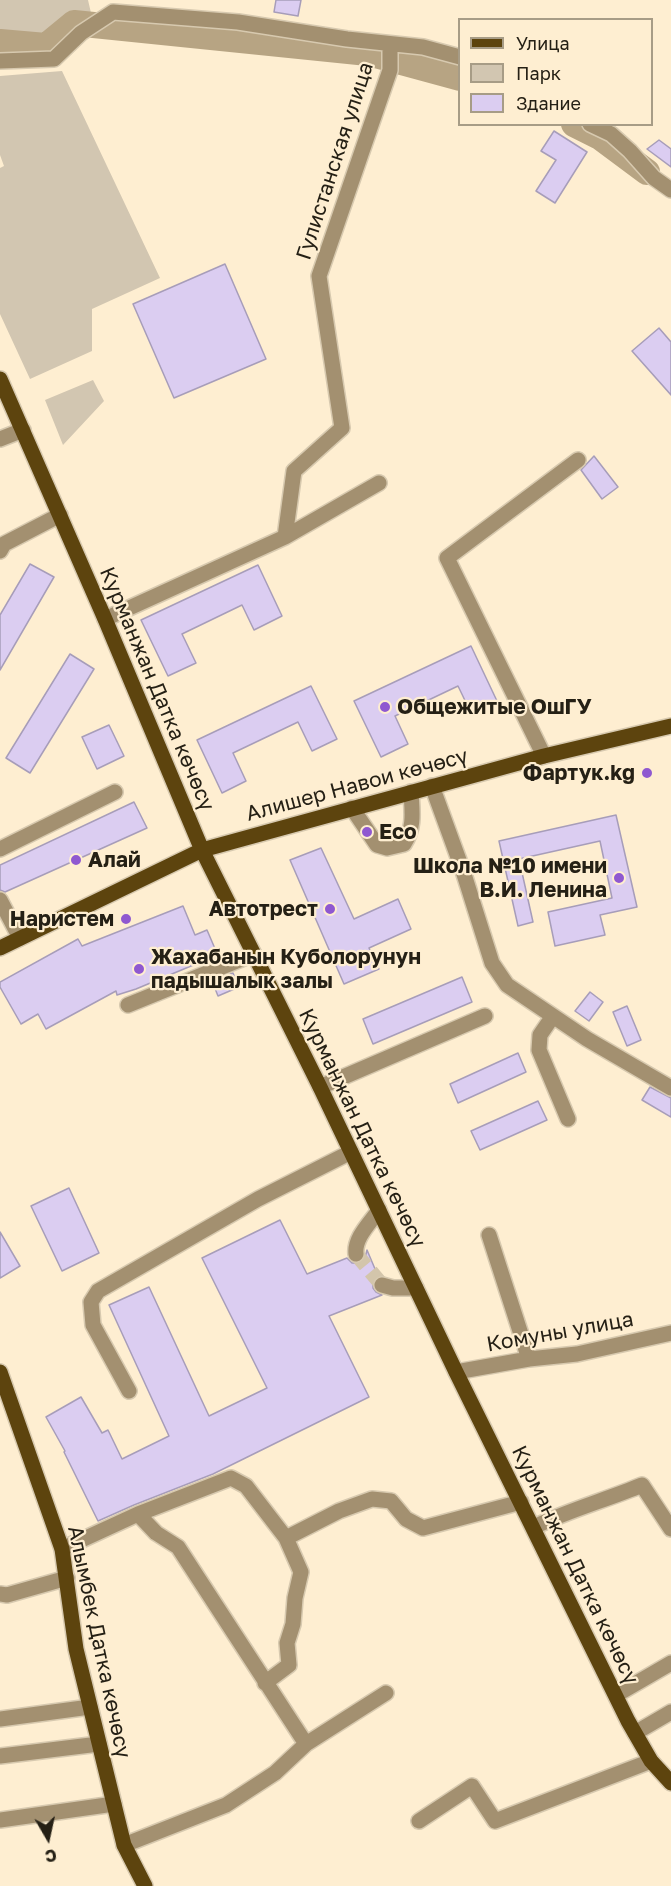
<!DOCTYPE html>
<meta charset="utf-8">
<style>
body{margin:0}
#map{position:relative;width:671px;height:1886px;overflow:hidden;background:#feeed1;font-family:"Golos Text",sans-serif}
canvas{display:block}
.legend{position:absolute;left:458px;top:18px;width:195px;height:108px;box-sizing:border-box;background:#feeed1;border:2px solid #a79c86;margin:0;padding:8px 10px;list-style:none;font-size:18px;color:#252015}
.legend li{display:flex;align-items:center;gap:12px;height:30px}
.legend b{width:30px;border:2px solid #a79c86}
.north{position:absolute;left:18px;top:1808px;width:60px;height:60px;-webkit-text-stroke:4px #feeed1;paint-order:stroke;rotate:171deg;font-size:16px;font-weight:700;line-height:24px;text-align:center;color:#252015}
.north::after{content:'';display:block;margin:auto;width:21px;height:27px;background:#252015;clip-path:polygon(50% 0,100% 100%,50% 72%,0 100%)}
</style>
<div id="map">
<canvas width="671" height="1886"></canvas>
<ul class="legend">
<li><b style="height:8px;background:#5d440e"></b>Улица</li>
<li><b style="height:16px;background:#d2c6b1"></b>Парк</li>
<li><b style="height:16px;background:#dbcdf1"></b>Здание</li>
</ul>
<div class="north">С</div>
</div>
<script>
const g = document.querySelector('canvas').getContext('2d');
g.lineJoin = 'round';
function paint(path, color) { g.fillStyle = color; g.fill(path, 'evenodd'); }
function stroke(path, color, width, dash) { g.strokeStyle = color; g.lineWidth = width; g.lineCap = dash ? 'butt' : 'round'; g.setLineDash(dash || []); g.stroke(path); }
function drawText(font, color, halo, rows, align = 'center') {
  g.font = font + ' "Golos Text",sans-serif'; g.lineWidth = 4.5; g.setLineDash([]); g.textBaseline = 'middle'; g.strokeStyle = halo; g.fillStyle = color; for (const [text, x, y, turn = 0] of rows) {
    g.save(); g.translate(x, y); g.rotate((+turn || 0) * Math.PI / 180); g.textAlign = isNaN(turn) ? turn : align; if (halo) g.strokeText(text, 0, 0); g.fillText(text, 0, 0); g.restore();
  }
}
paint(new Path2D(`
 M0,0H88L91,13L39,37L0,34Z
 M62,71L160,278L92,309V351L30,379L0,314V168L4,166L0,155V76Z
 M93,380L104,401L63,445L45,400Z`), '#d2c6b1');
stroke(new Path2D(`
 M0,42L46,46L74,23L368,53L460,78
 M574,124L600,137L647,172`), '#b7a483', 26);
const building = new Path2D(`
 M276,0H301L298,16L274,12Z
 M554,131L587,152L555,203L536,191L556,160L541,151Z
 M659,140L671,149V167L647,149Z
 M225,264L266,359L174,398L133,304Z
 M659,328L671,342V395L632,351Z
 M594,456L618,487L602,499L581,470Z
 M30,564L54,577L0,670V615Z
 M258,565L282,616L254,630L242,605L182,634L196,663L168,676L141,620Z
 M471,646L497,701L471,713L458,686L395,716L408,744L381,757L354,701Z
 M70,654L94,669L30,773L6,758Z
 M311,686L337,739L312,751L298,722L233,753L246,781L222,793L197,740Z
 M109,725L124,756L97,769L82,737Z
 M134,802L147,828L5,892L0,890V865Z
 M616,815L637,907L600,915L605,935L555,946L548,912L612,898L600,841L519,859L533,922L518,926L499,841Z
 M321,848L354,919L398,899L411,929L369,948L379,969L344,984L290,860Z
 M183,906L195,935L207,930L219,958L204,964L203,961L136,989L117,995L116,991L46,1029L38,1014L21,1024L0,987V982L78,939L82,946Z
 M233,973L239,987L218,996L212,981Z
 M462,977L472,1002L373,1044L363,1019Z
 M590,992L603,1002L589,1021L575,1011Z
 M627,1006L641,1040L627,1046L613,1012Z
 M518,1053L526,1072L458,1103L450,1084Z
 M650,1087L671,1098V1117L642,1100Z
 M538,1101L547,1120L480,1150L471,1131Z
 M69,1188L99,1253L62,1271L31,1206Z
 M280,1220L307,1274L347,1258L352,1263H360L365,1258L367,1250L378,1276L373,1282V1288L376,1292L382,1295L329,1316L369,1397L213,1474L134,1505L98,1521L64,1452L65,1451L46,1417L81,1397L102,1433L108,1430L122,1459L169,1436L109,1305L149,1287L209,1416L267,1388L202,1258Z
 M0,1232L20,1266L0,1278Z`);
paint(building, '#dbcdf1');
stroke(building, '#a79db9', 1.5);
stroke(new Path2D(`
 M356,1254L382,1285`), '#d3c5ab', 15, [15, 8]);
const minor = new Path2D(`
 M0,61L54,59L81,33L113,12L238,22L347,39L423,47L460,57
 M590,124L611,134L630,151L654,178L671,190
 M0,439L23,430
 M285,537L379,483
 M0,551L4,544L60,515
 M105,619L285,537L294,471L342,428L319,276L390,70V44
 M544,756L447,558L578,460
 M432,786L463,871L492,963L507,985L587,1039L671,1088
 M352,808L377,845L387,848L404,844C415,827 412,811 411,792
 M0,849L115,792
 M0,900L20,938
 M128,1005L254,954
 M553,1016L540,1035L539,1050L568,1119
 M320,1087L485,1016
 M489,1235L529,1359
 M356,1254C354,1238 370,1223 379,1210
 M382,1285L393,1288H416
 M456,1372L529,1359L577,1354L671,1333
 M129,1391L93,1325L91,1302L98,1291L258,1199L351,1152
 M138,1514L156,1533L178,1547L306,1744
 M534,1527C569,1510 606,1500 642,1485L671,1529
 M62,1549L138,1514L231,1478L246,1486L286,1538L339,1511L372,1499L391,1501L406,1519L423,1528L521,1502
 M0,1594L7,1595L67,1578
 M265,1683L289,1665L287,1643L293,1624L295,1598L301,1572L286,1538
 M616,1695L671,1663
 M0,1719L90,1707
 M635,1733L671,1712
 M0,1756L99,1744
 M0,1820L114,1804
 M419,1821L472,1786L495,1821L651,1761
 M124,1845L226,1805L275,1773L306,1744L386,1693`);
const major = new Path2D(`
 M0,379L105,619L202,850L320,1087L456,1372L628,1721L651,1761L671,1783
 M0,948L202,850L544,756L671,726
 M0,1372L62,1549L76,1649L124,1845L145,1886`);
stroke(minor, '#d7c9af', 18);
stroke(major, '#d7c9af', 18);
stroke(minor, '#a39070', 15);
stroke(major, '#5d440e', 15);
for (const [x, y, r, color] of [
 [385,707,6,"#8f58d0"],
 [647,773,6,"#8f58d0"],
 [367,832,6,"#8f58d0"],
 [76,860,6,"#8f58d0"],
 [619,878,6,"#8f58d0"],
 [330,909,6,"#8f58d0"],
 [126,919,6,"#8f58d0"],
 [139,969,6,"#8f58d0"]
]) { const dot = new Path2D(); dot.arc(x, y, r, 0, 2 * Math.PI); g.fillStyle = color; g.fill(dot); stroke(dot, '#feeed1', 2); }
drawText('21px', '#252015', '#feeed1', [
 ["Гулистанская улица",335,161,-72],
 ["Курманжан Датка көчөсү",157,689,67],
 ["Алишер Навои көчөсү",357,785,-15],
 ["Курманжан Датка көчөсү",362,1128,64],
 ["Комуны улица",560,1332,-10],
 ["Курманжан Датка көчөсү",575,1565,64],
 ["Алымбек Датка көчөсү",99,1642,78]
]);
drawText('bold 21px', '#252015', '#feeed1', [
 ["Общежитые ОшГУ",397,707],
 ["Фартук.kg",635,773,"right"],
 ["Есо",379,832],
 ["Алай",88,860],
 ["Школа №10 имени",607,866,"right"],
 ["В.И. Ленина",607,890,"right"],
 ["Автотрест",318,909,"right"],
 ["Наристем",114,919,"right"],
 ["Жахабанын Куболорунун",151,957],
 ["падышалык залы",151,981]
], 'left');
</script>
